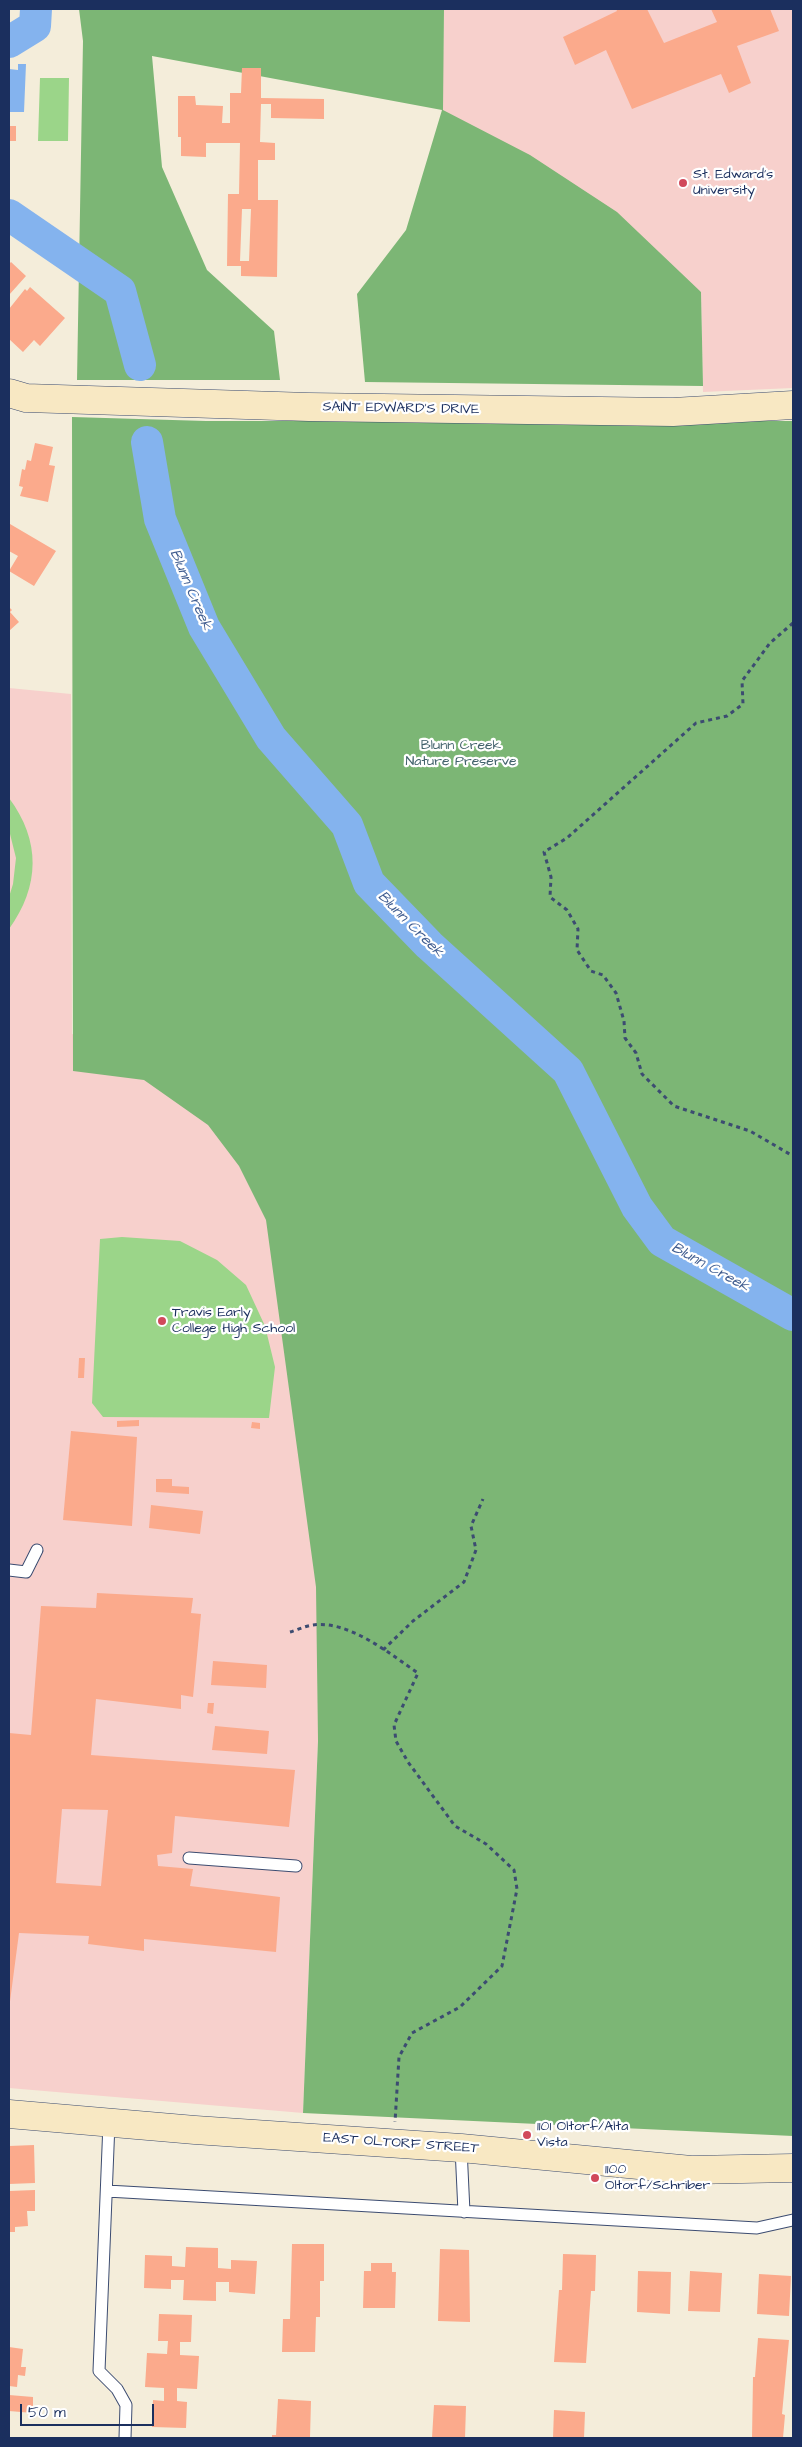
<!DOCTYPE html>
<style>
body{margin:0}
#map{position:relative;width:802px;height:2447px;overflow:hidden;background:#f4edda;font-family:"Architects Daughter",sans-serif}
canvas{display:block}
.frame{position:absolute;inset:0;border:10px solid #1b2f5e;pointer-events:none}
.scale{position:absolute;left:20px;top:2404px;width:134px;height:22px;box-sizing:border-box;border:2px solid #1b2f5e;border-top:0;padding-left:6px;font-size:15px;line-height:18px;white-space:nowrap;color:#1b2f5e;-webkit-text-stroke:4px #fff;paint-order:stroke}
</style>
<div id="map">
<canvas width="802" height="2447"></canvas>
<div class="frame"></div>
<div class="scale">50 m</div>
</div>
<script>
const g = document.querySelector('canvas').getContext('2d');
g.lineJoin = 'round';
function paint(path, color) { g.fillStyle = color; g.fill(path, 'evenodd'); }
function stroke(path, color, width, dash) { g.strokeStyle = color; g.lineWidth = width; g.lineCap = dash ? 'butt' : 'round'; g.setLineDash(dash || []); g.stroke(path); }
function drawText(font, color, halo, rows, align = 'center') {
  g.font = font + ' "Architects Daughter",sans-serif'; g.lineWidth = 4.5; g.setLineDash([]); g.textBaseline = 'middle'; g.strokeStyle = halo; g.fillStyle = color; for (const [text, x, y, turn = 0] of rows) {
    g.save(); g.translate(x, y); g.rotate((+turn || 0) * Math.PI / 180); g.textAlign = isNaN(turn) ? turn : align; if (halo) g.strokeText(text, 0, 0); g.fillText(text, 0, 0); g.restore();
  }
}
paint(new Path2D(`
 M444,9H793V388L703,392L701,292L442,110Z
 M9,688L71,694L72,1034L315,1054L318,1741L303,2113L9,2088Z`), '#f7d0cc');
paint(new Path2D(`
 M40,78H69L68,141H38Z
 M9,798C41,841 40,886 9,929V897L13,884L16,858L9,830Z
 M122,1237L180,1241L217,1260L246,1285L265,1326L275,1367L269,1418L103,1417L92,1403L100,1239Z`), '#9bd589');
paint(new Path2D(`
 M79,9H444L443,110L530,155L617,212L701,292L703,386L365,382L357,294L406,230L442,110L152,56L162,167L207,270L274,331L280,380H77L83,41Z
 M72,417L206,421H793V2136L303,2113L318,1741L316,1587L266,1220L239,1166L208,1125L144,1080L73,1071Z`), '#7cb675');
paint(new Path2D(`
 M18,64H26L24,112H9V69L18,70Z`), '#84b3ee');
stroke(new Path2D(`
 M9,42L35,26L36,9
 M9,215L120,291L140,365
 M147,442L160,519L204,627L271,738L347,825L369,883L429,945L568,1071L637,1207L662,1241L793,1315`), '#84b3ee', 32);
paint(new Path2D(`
 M616,9H647L664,43L717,22L711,9H770L779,31L737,46L751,83L729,93L721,74L632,109L606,50L575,65L563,37L617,11Z
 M242,68H261V98L324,99V119L271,118V104H261L260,142L275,143V160H258V200H278L277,277L241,276V266H227L228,194H239L240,143H206V157L181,156V137H178V96H195L196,105L223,106L222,123H230V93H241ZM242,209H251L249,261H240Z
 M9,126H16V141H9Z
 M11,262L26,276L9,295V264Z
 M30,287L65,318L40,346L34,340L23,352L9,339V309L25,289L27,291Z
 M35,443L53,447L49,465L55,466L48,502L20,496L23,487L19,486L22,469L25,470L27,460L31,461Z
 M10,524L56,551L34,586L9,571L18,556L9,551Z
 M9,607L12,610L10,612L19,622L9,631Z
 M79,1358H85L84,1378H78Z
 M139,1420V1426L117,1427V1421Z
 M252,1422L260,1423V1429L251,1428Z
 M71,1431L137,1437L132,1526L63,1520Z
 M156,1479H172V1486L189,1487V1494L156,1492Z
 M151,1505L203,1511L200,1534L149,1528Z
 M97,1593L193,1598L191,1613L201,1614L193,1697L181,1695V1709L96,1699L91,1755L295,1770L289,1827L175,1816L172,1853L157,1855L158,1866L193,1869L190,1886L280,1897L276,1952L144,1939V1951L88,1944L89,1936L19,1933L9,2009V1733L31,1735L41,1606L96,1608ZM62,1809L108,1810L101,1886L56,1883Z
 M213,1661L267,1665L266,1688L211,1685Z
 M208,1703H214L213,1714L207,1713Z
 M215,1726L269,1731L267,1754L212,1750Z
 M34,2145L35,2183L9,2184V2146Z
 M35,2190V2211H27L28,2226L15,2227V2232H9V2191Z
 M292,2244H324V2281H320V2317H316L315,2352H282L283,2319H290Z
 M186,2247L218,2248V2268L231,2269V2260L257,2261L255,2294L229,2292V2282H216V2301L183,2300L184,2280H171V2289L144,2288L145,2255L172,2256V2266L185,2267Z
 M440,2249L469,2250L470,2322L438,2321Z
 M563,2254L596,2255L595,2291H591L586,2363L554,2362L559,2290H562Z
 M371,2263H392V2272H396L395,2308H363L364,2271H371Z
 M638,2271L671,2272L670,2314L637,2312Z
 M690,2271L722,2273L720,2312L688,2311Z
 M759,2274L791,2276L789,2316L757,2314Z
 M159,2314L192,2315L191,2342H180V2355L199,2356L197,2389L177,2388V2401L187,2402L186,2428L152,2427L153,2400L164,2401V2388L145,2387L147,2353L167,2354L168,2341H158Z
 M758,2338L789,2340L782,2414L785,2415L783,2438H752L753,2377H755Z
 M9,2347L23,2349L21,2367H26L25,2376L18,2375L17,2387L9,2386Z
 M9,2395L33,2397V2413L9,2411Z
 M278,2399L311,2401L310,2437L272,2438V2435H276Z
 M434,2405L466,2406L465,2438H432Z
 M554,2410L585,2412L584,2438H553Z`), '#fbaa8c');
const lane = new Path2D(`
 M9,1570L26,1572L37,1550
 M189,1858L296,1866
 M109,2123L99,2371L117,2389L126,2405L125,2438
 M461,2148L464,2212
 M107,2191L757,2228L793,2220`);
const secondary = new Path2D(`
 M9,393L26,398L309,407L673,412L793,405
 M9,2114L195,2130L461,2148L691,2170L793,2168`);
stroke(lane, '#3c4c71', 13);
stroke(secondary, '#3c4c71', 29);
stroke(new Path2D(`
 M793,623L770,643L742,681L743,704L727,716L696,723L567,838L544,852L551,877L550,897L567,910L578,929L577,950L591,971L603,975L616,993L624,1021L625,1038L636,1053L642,1074L674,1106L750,1131L793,1156
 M290,1632C297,1630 305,1626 313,1625C349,1620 390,1654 418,1673L394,1725L396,1741L408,1762L455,1826L486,1844L514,1870L517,1889L502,1966L460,2007L412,2033L399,2057L395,2122
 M383,1650L413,1621L464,1582L476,1550L471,1526L483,1499`), '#3c4c71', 3, [4, 4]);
stroke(lane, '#fff', 11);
stroke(secondary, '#f8e8c3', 28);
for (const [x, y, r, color] of [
 [683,183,5,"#d1495b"],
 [162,1321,5,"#d1495b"],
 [527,2135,5,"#d1495b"],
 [595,2178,5,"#d1495b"]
]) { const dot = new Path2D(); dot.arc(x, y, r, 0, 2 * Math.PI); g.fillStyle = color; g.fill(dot); stroke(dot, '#fff', 2); }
drawText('14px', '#1b2f5e', '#fff', [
 ["St. Edward's",693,175],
 ["University",693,191],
 ["Travis Early",172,1313],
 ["College High School",172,1329],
 ["1101 Oltorf/Alta",537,2127],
 ["Vista",537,2143],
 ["1100",605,2170],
 ["Oltorf/Schriber",605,2186]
], 'left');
drawText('14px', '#1b2f5e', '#fff', [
 ["SAINT EDWARD'S DRIVE",401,409,1],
 ["EAST OLTORF STREET",401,2144,4]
]);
drawText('14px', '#41616b', '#fff', [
 ["Blunn Creek",461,746],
 ["Nature Preserve",461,762]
]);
drawText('italic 15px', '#405d90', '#fff', [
 ["Blunn Creek",190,590,67],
 ["Blunn Creek",410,925,45],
 ["Blunn Creek",710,1268,29]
]);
</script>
